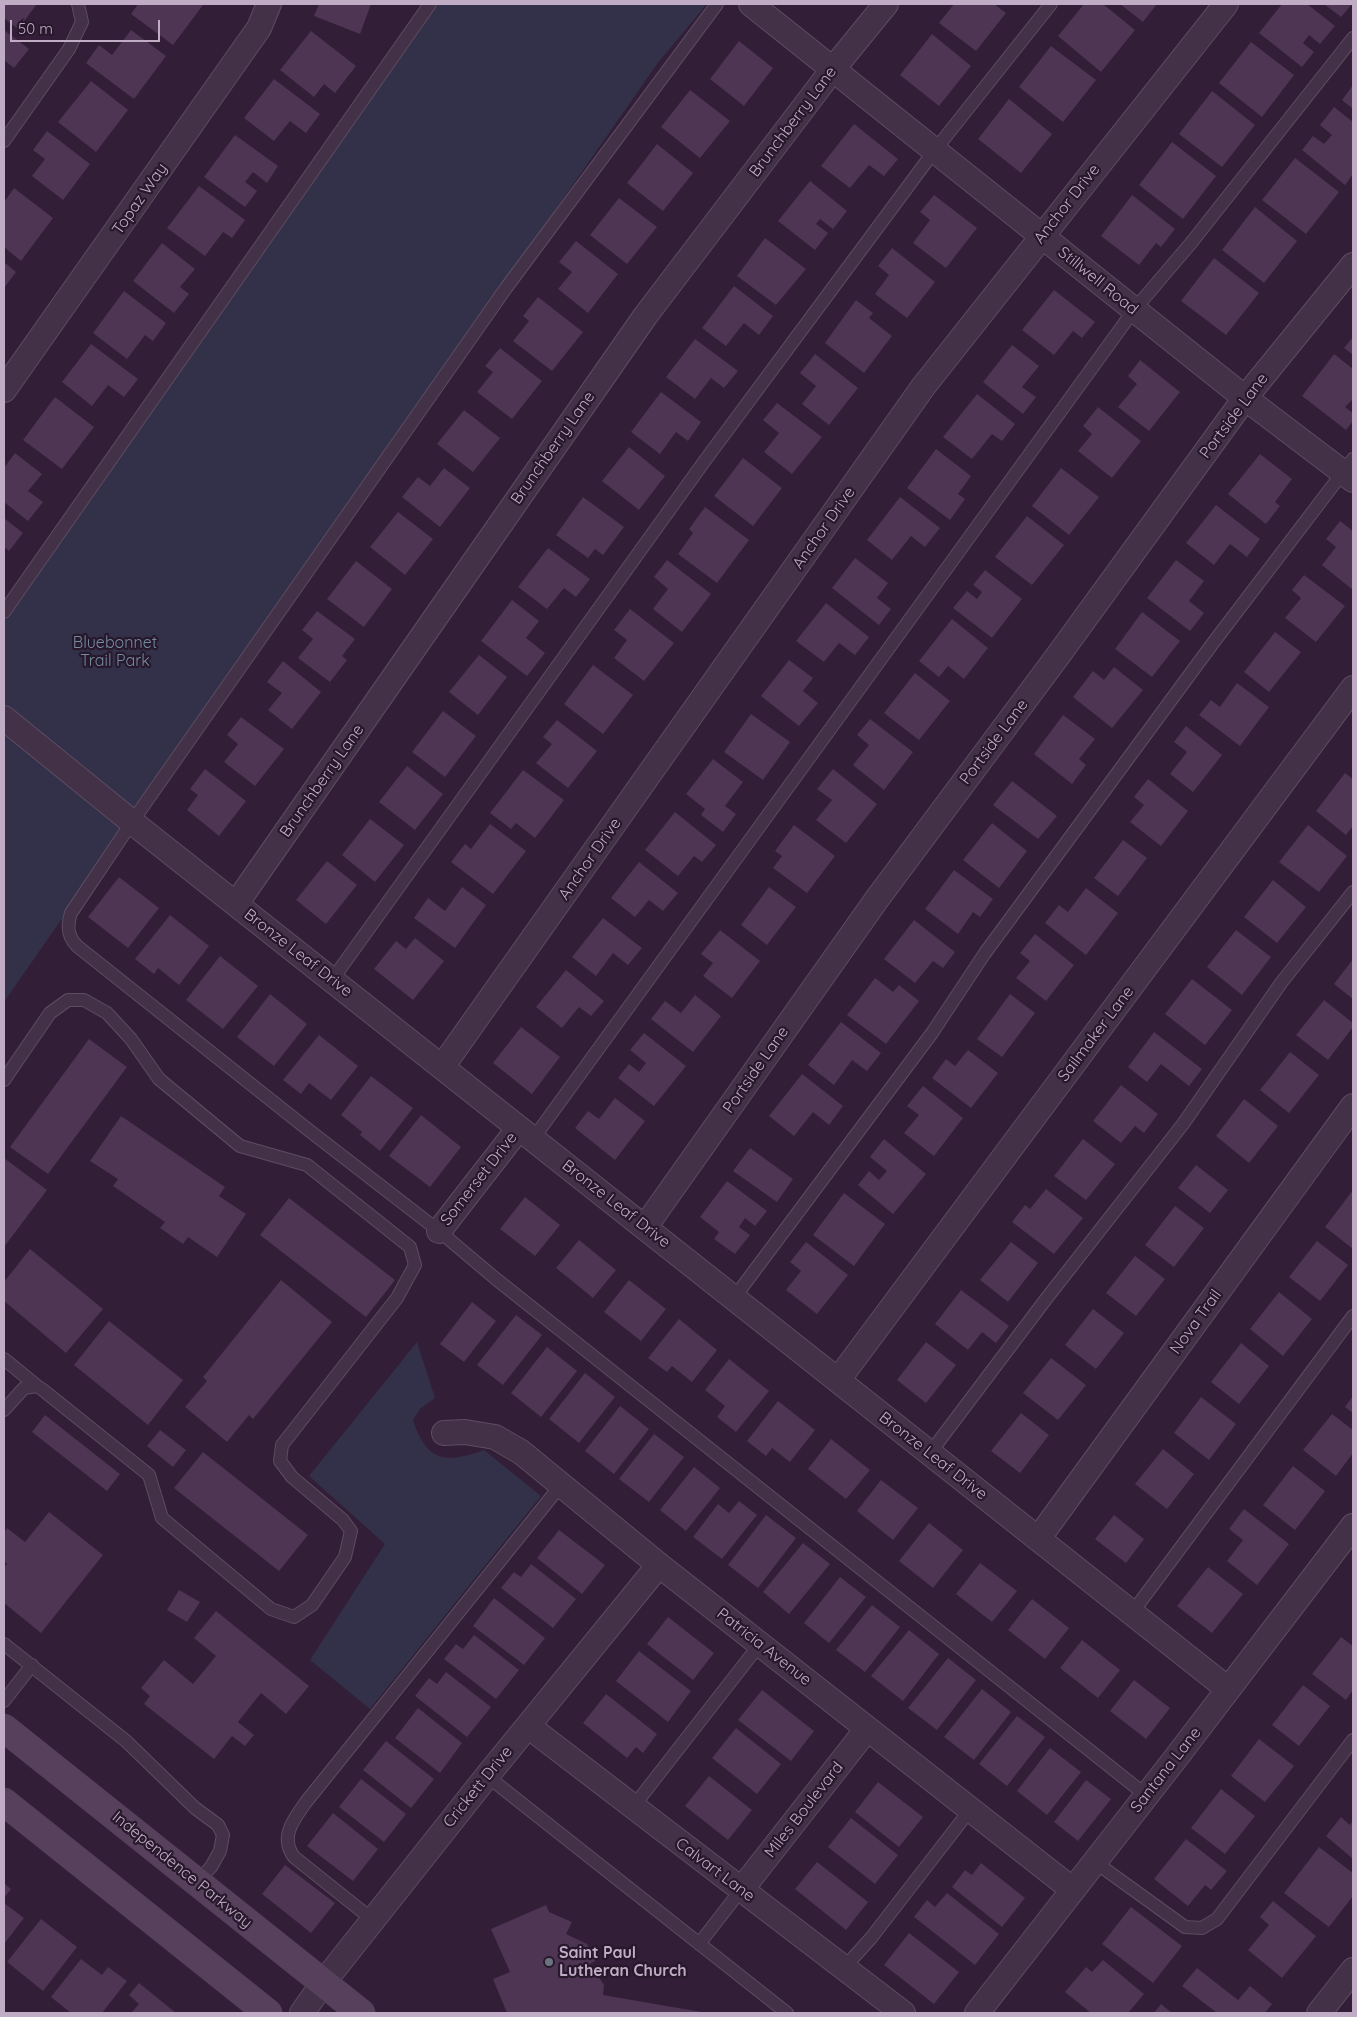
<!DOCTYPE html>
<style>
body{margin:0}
#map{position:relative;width:1357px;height:2017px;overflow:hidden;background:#321e37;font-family:Quicksand,sans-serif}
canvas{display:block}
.frame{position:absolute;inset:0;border:5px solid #c0acc5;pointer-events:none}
.scale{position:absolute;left:10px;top:20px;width:150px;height:22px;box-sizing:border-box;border:2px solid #c0acc5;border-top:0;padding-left:6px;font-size:15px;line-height:18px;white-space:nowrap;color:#c0acc5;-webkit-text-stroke:4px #28182c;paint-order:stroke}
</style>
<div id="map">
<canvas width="1357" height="2017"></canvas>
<div class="frame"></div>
<div class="scale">50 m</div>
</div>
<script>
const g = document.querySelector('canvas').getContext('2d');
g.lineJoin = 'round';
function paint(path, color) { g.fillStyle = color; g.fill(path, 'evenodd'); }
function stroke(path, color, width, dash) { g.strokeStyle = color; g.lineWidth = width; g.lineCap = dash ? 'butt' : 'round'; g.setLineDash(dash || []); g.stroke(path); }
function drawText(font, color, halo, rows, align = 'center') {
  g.font = font + ' Quicksand,sans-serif'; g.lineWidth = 4.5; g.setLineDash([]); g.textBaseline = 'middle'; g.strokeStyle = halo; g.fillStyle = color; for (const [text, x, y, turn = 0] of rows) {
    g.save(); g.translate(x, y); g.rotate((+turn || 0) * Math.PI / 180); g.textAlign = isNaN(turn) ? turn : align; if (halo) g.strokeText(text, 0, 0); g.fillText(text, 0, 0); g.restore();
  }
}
paint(new Path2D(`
 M438,4H707L657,64L4,1002V620Z
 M417,1342L435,1398L420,1409L413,1420C427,1462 445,1464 484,1450L541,1496L370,1709L310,1660L385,1544L309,1476Z`), '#333149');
paint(new Path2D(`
 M4,4H37L18,29L4,18Z
 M138,4H201L203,5L173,45L131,14Z
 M319,4H371L360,34L314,16Z
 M954,4H994L1006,13L976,51L939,23Z
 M1084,4H1103L1135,30L1101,72L1058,36Z
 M1120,4H1157L1143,22Z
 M1282,4H1307L1335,26L1320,44L1309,35L1303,43L1314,52L1302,67L1259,33Z
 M1324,4H1352L1341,17Z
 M4,30L29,49L14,68L4,60Z
 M131,30L166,56L134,99L86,63L99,45L112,55Z
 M311,31L356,66L335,93L324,84L314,97L280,70Z
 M932,34L971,66L939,106L900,75Z
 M739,41L773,68L744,106L710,79Z
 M1251,42L1294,75L1262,117L1219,83Z
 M1051,46L1096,80L1063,122L1019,87Z
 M274,79L320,114L306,133L290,121L274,141L244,118Z
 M91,81L128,110L96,152L58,122Z
 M1353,85V109L1342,100Z
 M690,90L730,121L700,158L661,127Z
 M1212,91L1255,125L1222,167L1179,134Z
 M1009,99L1052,134L1021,173L978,139Z
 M1334,107L1353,122V174L1345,185L1302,150L1313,136L1324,144L1332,135L1320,125Z
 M854,124L898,159L884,176L869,165L850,188L821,166Z
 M47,131L90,164L63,200L32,176L45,159L33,150Z
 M235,135L278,166L267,183L253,172L245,182L257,191L245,207L204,177Z
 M1172,142L1216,176L1183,219L1139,185Z
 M657,144L693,173L663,211L627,183Z
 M1295,158L1339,192L1306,234L1262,200Z
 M810,181L847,211L833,229L820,219L816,224L828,233L815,250L778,221Z
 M199,186L245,220L232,238L223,232L205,256L167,228Z
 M14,188L53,218L21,261L4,247V202Z
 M934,195L977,228L946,268L913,243L930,220L920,212Z
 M1132,195L1175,229L1161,247L1156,243L1139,265L1101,236Z
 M619,198L657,227L627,264L590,235Z
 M1255,207L1297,241L1264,283L1222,250Z
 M765,238L806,269L776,305L737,276Z
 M576,241L618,274L588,313L558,289L572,272L559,262Z
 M162,243L195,269L180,287L189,294L174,313L133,281Z
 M892,248L935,282L907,318L875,294L889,275L878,266Z
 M1214,258L1259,293L1226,335L1181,301Z
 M4,262L16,272L4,288Z
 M734,286L773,316L759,335L744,323L726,346L702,328Z
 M1054,290L1095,322L1082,338L1073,331L1054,355L1022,330Z
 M124,291L166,323L153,341L145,335L127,359L93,333Z
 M538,297L583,332L552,371L513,341L529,321L523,316Z
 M856,300L873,313L869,318L892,336L864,373L825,343Z
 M1353,337V355L1344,348Z
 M695,339L738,371L724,388L711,378L695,399L666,377Z
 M91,344L138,379L124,397L108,385L92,406L62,382Z
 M1012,345L1039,366L1022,387L1036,397L1023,414L983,382Z
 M500,348L542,381L512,419L477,392L493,372L485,366Z
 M815,354L858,388L829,425L802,404L816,386L800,373Z
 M1334,354L1353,369V399L1345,407L1353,413V421L1346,430L1302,396Z
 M1140,360L1180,392L1149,431L1118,407L1137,384L1128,376Z
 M661,392L701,422L688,441L676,432L660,454L631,432Z
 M977,394L1015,424L1002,441L992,434L972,459L943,437Z
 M55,397L94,427L62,469L23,440Z
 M777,403L822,437L792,474L764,452L779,433L763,420Z
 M1098,407L1141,441L1112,478L1078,451L1092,434L1083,426Z
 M464,410L500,438L473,472L437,444Z
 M629,447L665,476L639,510L602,481Z
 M936,449L971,476L958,494L965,499L950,520L907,488Z
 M15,453L42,474L28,491L43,502L28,521L4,502V468Z
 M1260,454L1292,479L1275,502L1280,506L1266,524L1228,494Z
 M743,458L782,488L753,526L714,496Z
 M444,468L470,488L440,527L402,497L418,477L430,486Z
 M1061,468L1099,497L1069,535L1032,506Z
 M583,497L624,527L603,555L595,549L588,558L556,535Z
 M900,497L940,528L925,547L911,536L892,560L867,540Z
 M1216,505L1260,539L1247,557L1230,544L1214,565L1186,543Z
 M705,507L749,540L717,583L678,554L693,533L689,529Z
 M398,512L433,539L405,575L370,547Z
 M1027,516L1064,545L1032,585L995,557Z
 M4,518L23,533L9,551L4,547Z
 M1340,521L1353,531V590L1322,565L1336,547L1326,539Z
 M548,548L590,579L576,597L564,588L547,609L518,587Z
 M855,558L888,583L877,598L891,609L879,625L832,588Z
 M667,560L711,594L682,632L653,609L668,589L654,577Z
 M1176,560L1204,581L1189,601L1204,613L1190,631L1147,598Z
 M356,561L392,589L364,627L327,599Z
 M985,570L1022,599L992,638L953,608L967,591L977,599L982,592L973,585Z
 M1304,575L1345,606L1316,642L1285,618L1301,598L1292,590Z
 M512,600L539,621L526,638L545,653L527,676L481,641Z
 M826,603L869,637L855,655L839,643L824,662L796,641Z
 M630,609L674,643L644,681L614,658L627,640L614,630Z
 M317,611L355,639L342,656L347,660L330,682L298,658L313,639L302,630Z
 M1142,612L1180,641L1152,677L1115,649Z
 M952,619L988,648L964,679L948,666L939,677L919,661Z
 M1275,632L1301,652L1269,692L1244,672Z
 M479,655L507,677L478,715L449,692Z
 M789,660L813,678L803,691L818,703L799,726L761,696Z
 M283,661L321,692L292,729L268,710L282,693L267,682Z
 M593,665L633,695L603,734L564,704Z
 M1114,667L1143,690L1112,728L1073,697L1093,671L1104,680Z
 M915,673L950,701L919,740L884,713Z
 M1237,683L1269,707L1240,746L1199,715L1211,700L1220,707Z
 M443,711L476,736L445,777L412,752Z
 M751,714L790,742L763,780L724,752Z
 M1063,715L1095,739L1079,759L1086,765L1072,784L1034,754Z
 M241,717L284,749L255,786L224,762L238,744L227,735Z
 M870,719L913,752L884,790L853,765L869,745L857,735Z
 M557,720L597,751L568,788L536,763L552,744L543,737Z
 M1186,726L1222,755L1193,792L1170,774L1187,752L1174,742Z
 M713,759L743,782L725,806L736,814L723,832L701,815L705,809L686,794Z
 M407,766L443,794L415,830L379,802Z
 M205,769L246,801L219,836L187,810L198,795L190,789Z
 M833,769L877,804L846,843L816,820L832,800L817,789Z
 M523,770L564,800L535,838L516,823L511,829L490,813Z
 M1345,773L1353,779V826L1346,835L1316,811Z
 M1148,779L1188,811L1161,846L1130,822L1144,805L1134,797Z
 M1012,781L1057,816L1038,839L993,805Z
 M675,812L716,845L702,862L694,856L678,876L645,850Z
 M370,819L404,845L375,882L342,855Z
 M992,823L1027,851L999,888L963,860Z
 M490,824L526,851L493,894L451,862L465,844L471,849Z
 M794,825L835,856L807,893L773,868L782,856L775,851Z
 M1308,825L1347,856L1319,892L1279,862Z
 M1123,840L1147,858L1118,896L1094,878Z
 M327,861L357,885L326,924L296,900Z
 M639,862L678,893L663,911L649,900L635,917L611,898Z
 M954,870L993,899L980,917L973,912L958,934L925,909Z
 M119,877L159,908L128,948L88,917Z
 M1273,880L1306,907L1277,943L1244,917Z
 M462,887L486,905L455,948L414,918L428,898L445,911Z
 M769,887L796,907L767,945L741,925Z
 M1086,888L1118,913L1086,955L1045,923L1059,905L1068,912Z
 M170,915L209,946L179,985L158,968L154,974L135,959Z
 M603,918L642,948L628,965L613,953L596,976L572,957Z
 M914,920L955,952L943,968L933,961L915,983L884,959Z
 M720,930L760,961L732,998L703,976L713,963L701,954Z
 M1236,930L1271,957L1242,995L1207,967Z
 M1035,934L1074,965L1046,1001L1016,978L1030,961L1020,953Z
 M415,938L444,961L413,1000L374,969L396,941L406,949Z
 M220,956L258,986L223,1029L186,1000Z
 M1353,959V999L1334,984Z
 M566,970L604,1001L591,1016L579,1007L562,1028L536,1007Z
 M875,978L893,992L899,985L919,1001L886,1044L847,1015Z
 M1192,979L1232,1010L1205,1045L1165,1014Z
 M270,994L307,1024L274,1066L237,1037Z
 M1010,994L1035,1013L1002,1057L977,1039Z
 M695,995L721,1016L693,1052L651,1019L665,1001L681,1013Z
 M1324,1000L1353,1023V1027L1328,1060L1296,1035Z
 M841,1022L881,1053L867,1071L852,1060L834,1085L808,1065Z
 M521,1027L560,1057L532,1094L493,1063Z
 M1154,1032L1202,1069L1189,1086L1161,1064L1147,1082L1128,1067Z
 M644,1033L686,1066L654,1106L618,1078L629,1064L639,1072L646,1063L630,1050Z
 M319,1035L358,1066L331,1100L309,1083L301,1094L283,1080Z
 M89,1039L127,1067L48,1174L10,1147Z
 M968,1050L998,1073L971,1108L932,1078L946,1059L955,1066Z
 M1290,1052L1319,1075L1289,1113L1260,1090Z
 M802,1074L843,1106L829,1125L813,1112L794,1136L769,1116Z
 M371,1076L413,1108L380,1151L360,1135L362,1132L341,1115Z
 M1121,1085L1158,1114L1144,1133L1135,1126L1121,1143L1093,1121Z
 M923,1086L963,1118L934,1156L904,1133L919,1115L907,1106Z
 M615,1098L645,1121L615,1160L575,1128L588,1111L599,1119Z
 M1244,1099L1278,1126L1249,1163L1216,1136Z
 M421,1115L461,1147L430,1187L389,1156Z
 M121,1116L225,1187L219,1196L246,1214L217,1257L188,1237L183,1244L160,1228L165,1222L113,1186L118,1179L90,1161Z
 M884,1139L926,1174L893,1214L858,1185L869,1171L879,1180L887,1171L870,1157Z
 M1083,1139L1115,1164L1086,1200L1054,1176Z
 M750,1148L793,1179L777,1202L733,1171Z
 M4,1158L47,1190L4,1247Z
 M1196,1165L1228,1190L1210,1213L1178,1188Z
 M727,1181L767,1211L755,1226L745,1218L739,1227L750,1235L735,1254L714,1239L719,1232L700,1217Z
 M1046,1189L1083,1218L1054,1254L1012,1222L1025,1205L1030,1209Z
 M1353,1190V1249L1325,1227Z
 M844,1193L885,1224L854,1266L813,1235Z
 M525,1197L560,1225L535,1256L500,1229Z
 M289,1198L395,1280L366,1317L260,1235Z
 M1175,1206L1204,1228L1174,1267L1145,1245Z
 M579,1240L616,1270L593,1298L556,1268Z
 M1317,1241L1348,1265L1320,1301L1289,1277Z
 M806,1242L848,1275L817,1314L786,1290L801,1271L790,1262Z
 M1011,1242L1038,1263L1008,1302L980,1280Z
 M30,1249L103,1309L66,1353L4,1301V1282Z
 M1135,1256L1165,1279L1136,1316L1106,1293Z
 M281,1280L332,1322L253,1419L249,1415L227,1442L185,1407L207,1381L203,1377Z
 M629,1280L666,1309L641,1341L604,1312Z
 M961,1290L1009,1326L996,1343L982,1332L968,1350L935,1324Z
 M1279,1292L1312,1319L1283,1356L1250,1329Z
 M472,1302L496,1321L464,1362L440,1344Z
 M1093,1309L1124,1333L1096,1369L1065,1345Z
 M516,1315L542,1335L503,1385L477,1365Z
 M679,1319L717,1350L692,1382L672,1366L667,1372L648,1358Z
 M109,1321L183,1380L148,1425L74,1365Z
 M926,1342L956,1365L926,1403L897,1380Z
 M1241,1343L1269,1366L1239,1404L1211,1382Z
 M547,1347L577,1371L541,1417L511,1393Z
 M1051,1358L1086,1385L1058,1420L1023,1393Z
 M729,1359L769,1391L736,1432L717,1417L725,1406L705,1390Z
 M585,1373L615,1397L579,1443L549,1419Z
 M1353,1396V1413L1345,1407Z
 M1201,1397L1236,1424L1209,1460L1174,1433Z
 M778,1401L815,1430L790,1462L772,1448L766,1456L747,1441Z
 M620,1406L649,1429L614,1474L585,1451Z
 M1021,1413L1049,1435L1020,1473L991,1451Z
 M1332,1414L1353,1430V1453L1336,1476L1303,1450Z
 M45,1415L120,1474L107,1491L32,1432Z
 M160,1430L186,1450L173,1467L147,1446Z
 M654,1434L684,1457L649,1502L619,1479Z
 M831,1439L870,1470L846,1499L808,1469Z
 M1163,1449L1194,1474L1167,1509L1135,1484Z
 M203,1452L308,1535L279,1571L174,1488Z
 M1293,1466L1325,1491L1295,1530L1263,1505Z
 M694,1467L720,1488L686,1531L660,1510Z
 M881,1480L918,1508L893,1540L857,1511Z
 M739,1501L757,1515L722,1559L693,1537L718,1504L729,1513Z
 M1244,1509L1289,1544L1257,1585L1227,1561L1243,1540L1229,1529Z
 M49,1512L103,1555L41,1633L4,1603V1568L7,1564L4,1561V1533L7,1528L25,1542Z
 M766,1515L796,1538L758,1588L728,1565Z
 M1114,1515L1144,1539L1126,1563L1095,1539Z
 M929,1523L963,1550L933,1588L899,1561Z
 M559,1530L605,1565L582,1594L537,1558Z
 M803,1543L830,1564L789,1614L763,1592Z
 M980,1563L1017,1591L992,1622L956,1594Z
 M531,1564L576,1599L553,1628L501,1588L514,1572L521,1577Z
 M1208,1567L1243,1594L1212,1633L1177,1606Z
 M840,1577L866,1597L829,1643L804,1623Z
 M179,1590L200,1602L187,1622L167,1610Z
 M494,1598L545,1638L524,1665L473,1626Z
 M1032,1599L1069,1628L1045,1659L1008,1630Z
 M872,1605L900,1627L865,1672L836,1650Z
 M216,1611L309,1686L286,1714L261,1693L238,1722L254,1735L245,1746L232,1736L214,1759L144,1704L150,1696L141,1688L164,1660L193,1684L216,1656L194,1638Z
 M668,1617L714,1653L693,1680L647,1644Z
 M909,1630L939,1654L903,1701L871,1676Z
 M474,1635L519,1670L496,1699L444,1659L456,1644L463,1649Z
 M1341,1637L1353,1646V1690L1346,1700L1312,1674Z
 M1082,1640L1120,1670L1098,1698L1060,1668Z
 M639,1651L691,1691L668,1722L616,1681Z
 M948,1658L976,1680L937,1730L908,1708Z
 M446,1672L491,1707L467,1737L415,1696L429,1678L437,1684Z
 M1134,1680L1170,1708L1146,1739L1110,1711Z
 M1303,1685L1330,1706L1299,1746L1272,1725Z
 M982,1689L1011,1712L974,1760L944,1737Z
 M762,1690L814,1731L791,1761L738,1720Z
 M606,1694L657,1734L643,1753L636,1747L627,1758L583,1723Z
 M418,1708L462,1743L440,1773L395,1738Z
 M1017,1716L1045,1737L1007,1786L979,1764Z
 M736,1728L781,1764L757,1794L712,1758Z
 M1259,1739L1294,1766L1265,1802L1231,1776Z
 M386,1741L434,1779L411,1808L363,1770Z
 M1050,1748L1081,1772L1047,1815L1017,1791Z
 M709,1776L752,1810L728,1840L685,1806Z
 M361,1779L406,1814L384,1842L339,1807Z
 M1086,1780L1111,1799L1078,1841L1054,1822Z
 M878,1782L923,1817L899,1847L855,1812Z
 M1221,1789L1255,1816L1225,1854L1191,1828Z
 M333,1813L378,1849L353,1881L307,1846Z
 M1341,1817L1350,1825L1353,1820V1859L1326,1836Z
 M851,1818L898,1855L875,1884L828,1847Z
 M1186,1839L1227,1871L1211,1890L1205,1885L1188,1906L1154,1879Z
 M1319,1847L1353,1873V1896L1329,1927L1284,1893Z
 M817,1862L868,1902L846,1930L795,1889Z
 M981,1863L1025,1898L1002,1927L952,1887L965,1870L972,1875Z
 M285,1865L335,1903L311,1933L262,1894Z
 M4,1883L11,1889L4,1898Z
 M947,1893L999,1934L975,1965L914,1917L927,1900L935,1907Z
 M1273,1901L1316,1936L1282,1978L1248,1950L1269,1925L1260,1917Z
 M4,1903L24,1918L4,1944Z
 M546,1905L549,1912L572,1922L566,1934L587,1944L598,1959L590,1964L604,1985L603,1995L707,2013H507L493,1979L510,1972L491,1929Z
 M1131,1907L1182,1946L1153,1983L1102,1944Z
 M41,1919L77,1947L43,1991L7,1962Z
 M909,1933L959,1972L934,2004L884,1965Z
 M81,1959L102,1975L108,1967L127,1981L102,2013H71L51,1997Z
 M1103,1960L1144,1994L1128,2013H1091L1065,1992L1086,1967L1092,1972Z
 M1197,1968L1238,2000L1250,1986L1272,2004L1265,2013H1217L1182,1986Z
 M139,1983L176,2013H131L139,2004L129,1995Z
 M1161,2004L1172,2013H1154Z`), '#4d3553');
const service = new Path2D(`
 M717,4L506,288L132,822L71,913C67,925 67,936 77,946L306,1128L439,1231L496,1279L1147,1796
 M4,141L69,49L82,22L78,4
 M4,612L430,4
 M332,980L706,459L935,150L1051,4
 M4,1080L50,1013L68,1000H84L107,1013L131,1039L159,1079L240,1146L307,1165L410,1247L415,1265L397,1298L282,1445L280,1461L292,1477L343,1520L351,1531L345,1557L312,1605L294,1617L271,1609L162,1518L149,1475L43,1390L37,1386L24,1388L4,1410
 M533,1139L1134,310L1191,243L1353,38
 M734,1298L932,1033L985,953L1213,643L1353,459
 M4,1359L37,1386
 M930,1453L1046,1299L1183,1124L1281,983L1353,892
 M1132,1613L1353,1316
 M4,1644L126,1741L195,1808L218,1825L223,1835L220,1851L211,1867L197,1882
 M4,1701L32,1665
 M487,1776L787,2013
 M633,1807L760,1644
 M1095,1862L1185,1927L1202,1928L1217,1919L1353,1740
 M373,1920L294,1857C279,1837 294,1819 306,1802L561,1485
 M699,1944L741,1890
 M844,1968L871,1938L970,1810`);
const minor = new Path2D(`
 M751,4L1245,398L1353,480
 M4,390L259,28L269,4
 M4,718L132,822L1228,1689
 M236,904L646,315L833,69L886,4
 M442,1067L923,387L1226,4
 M645,1227L877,899L1057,657L1245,398L1353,265
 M439,1231L519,1128
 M838,1380L1353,688
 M444,1433L465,1432L495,1437L521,1452L659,1565L1073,1890
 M1038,1539L1353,1106
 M528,1726L903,2013
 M741,1890L867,1729
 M302,2013L323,1983L487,1776L659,1565
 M977,2013L1175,1759L1353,1526
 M1319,2013L1353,1970`);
const secondary = new Path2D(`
 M4,1728L361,2013
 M4,1802L268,2013`);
stroke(service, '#5e4c63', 14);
stroke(minor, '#5e4c63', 26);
stroke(secondary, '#4d3b51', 29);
stroke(service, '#433247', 12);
stroke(minor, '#433247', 24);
stroke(secondary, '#56405b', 28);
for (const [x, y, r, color] of [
 [549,1962,5,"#6b7280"]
]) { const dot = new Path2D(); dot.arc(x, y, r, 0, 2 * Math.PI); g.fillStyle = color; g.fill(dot); stroke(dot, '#28182c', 2); }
drawText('16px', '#c0acc5', '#28182c', [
 ["Brunchberry Lane",793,122,-53],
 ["Topaz Way",140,199,-55],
 ["Anchor Drive",1067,204,-52],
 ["Stillwell Road",1098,281,39],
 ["Portside Lane",1234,416,-53],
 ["Brunchberry Lane",553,448,-55],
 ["Anchor Drive",824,528,-55],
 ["Portside Lane",994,742,-53],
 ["Brunchberry Lane",322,781,-55],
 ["Anchor Drive",590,859,-55],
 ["Bronze Leaf Drive",298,953,38],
 ["Sailmaker Lane",1096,1034,-53],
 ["Portside Lane",756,1070,-55],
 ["Somerset Drive",479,1179,-52],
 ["Bronze Leaf Drive",616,1204,38],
 ["Nova Trail",1196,1322,-54],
 ["Bronze Leaf Drive",933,1456,38],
 ["Patricia Avenue",764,1647,38],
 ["Santana Lane",1166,1770,-52],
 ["Crickett Drive",478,1787,-51],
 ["Miles Boulevard",804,1810,-52],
 ["Independence Parkway",182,1870,39],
 ["Calvart Lane",715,1870,37]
]);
drawText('16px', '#738ca0', '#28182c', [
 ["Bluebonnet",115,643],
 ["Trail Park",115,661]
]);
drawText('bold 16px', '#c0acc5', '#28182c', [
 ["Saint Paul",559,1953],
 ["Lutheran Church",559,1971]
], 'left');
</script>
